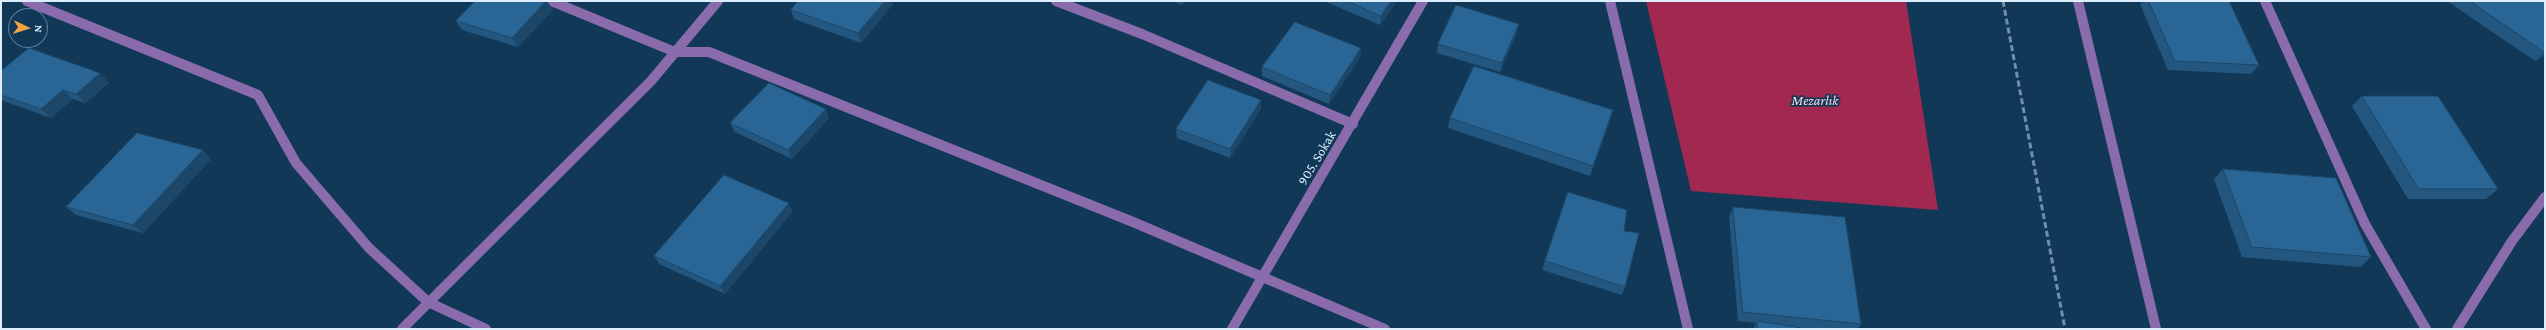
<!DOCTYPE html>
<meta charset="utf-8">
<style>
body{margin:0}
#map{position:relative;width:2546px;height:330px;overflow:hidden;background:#113857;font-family:"Crimson Pro",serif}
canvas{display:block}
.frame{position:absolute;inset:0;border:2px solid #ddeefe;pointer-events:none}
.north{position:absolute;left:8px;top:8px;width:40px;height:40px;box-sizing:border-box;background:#113857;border:1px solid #63819a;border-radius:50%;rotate:94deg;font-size:11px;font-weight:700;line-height:16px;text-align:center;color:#ddeefe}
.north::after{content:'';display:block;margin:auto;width:14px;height:18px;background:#f5a346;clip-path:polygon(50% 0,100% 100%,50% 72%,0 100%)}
</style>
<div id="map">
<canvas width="2546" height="330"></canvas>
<div class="frame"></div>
<div class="north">N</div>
</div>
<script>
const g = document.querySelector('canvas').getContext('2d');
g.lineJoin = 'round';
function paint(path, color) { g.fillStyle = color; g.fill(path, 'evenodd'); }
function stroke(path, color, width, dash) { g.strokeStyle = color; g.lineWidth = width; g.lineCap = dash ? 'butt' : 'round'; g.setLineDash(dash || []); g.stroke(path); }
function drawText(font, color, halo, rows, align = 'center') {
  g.font = font + ' "Crimson Pro",serif'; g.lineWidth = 3.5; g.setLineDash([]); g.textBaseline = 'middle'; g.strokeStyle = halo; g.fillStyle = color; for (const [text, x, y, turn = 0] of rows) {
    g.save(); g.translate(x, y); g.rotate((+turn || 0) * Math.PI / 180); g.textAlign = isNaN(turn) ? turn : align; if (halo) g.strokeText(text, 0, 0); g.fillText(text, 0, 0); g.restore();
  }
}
paint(new Path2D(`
 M1646,1H1906L1938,210L1691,191Z`), '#a12951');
stroke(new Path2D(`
 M27,1L258,95L296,163L369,248L428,302L486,329
 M551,1L675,52H709L1133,222L1385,329
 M1056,1L1142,34L1353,124
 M1610,1L1688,329
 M2078,1L2156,329
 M2265,1L2365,224L2426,329
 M402,329L651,81L718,1
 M1232,329L1423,1
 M2457,329L2512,241L2545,197`), '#8a6bab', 10);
stroke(new Path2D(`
 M2003,1L2065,329`), '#738fa7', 3, [6, 3]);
paint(new Path2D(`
 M798,1H892L893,4L861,43L794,19L791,10Z
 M1173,1H1185L1182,5Z
 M1324,1H1397L1380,25Z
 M2142,1H2229L2259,65L2251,74L2168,70L2140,4Z
 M2447,1H2545V55L2535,61Z
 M553,10L518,47L462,30L456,21Z
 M1517,33L1500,72L1437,53L1438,44Z
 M1361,48L1360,57L1329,104L1262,76V67Z
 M1,71L100,73L109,83L85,103L73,99L51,118L1,100Z
 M2362,96L2498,189L2486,199H2408L2352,106Z
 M1261,100V109L1230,158L1177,138L1176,129Z
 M829,118L792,159L735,132L730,123Z
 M1450,118L1610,121L1590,176L1448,128Z
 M211,159L143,233L76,215L66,207Z
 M2223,169L2371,257L2360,267L2242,257L2214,179Z
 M1733,207L1861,324L1858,329H1813L1800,328L1809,329H1753L1756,323L1738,321L1729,217Z
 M793,211L725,294L659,264L654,256Z
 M1624,231L1625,287L1622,295L1542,270L1545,261Z`), '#235780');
paint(new Path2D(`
 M546,1H547L553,10L518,47L512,38Z
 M885,1H892L893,4L861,43L858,33Z
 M1181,1H1185L1182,5Z
 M1391,1H1397L1380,25L1381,16Z
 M1519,24L1517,33L1500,72L1502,63Z
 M1361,48L1360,57L1329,104L1330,95Z
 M2545,52V55L2535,61Z
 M100,73L109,83L85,103L76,94Z
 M63,90L73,99L51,118L41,109Z
 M1261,100V109L1230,158V149Z
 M826,109L829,118L792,159L788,150Z
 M1613,110L1610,121L1590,176L1593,166Z
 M203,150L211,159L143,233L133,225Z
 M789,203L793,211L725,294L720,286Z`), '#1d4768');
const building = new Path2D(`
 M475,1H546L512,38L456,21Z
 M798,1H885L858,33L791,10Z
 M1347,1H1391L1381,16Z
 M2149,1H2229L2259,65L2175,61Z
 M2470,1H2545V52H2544Z
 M1456,5L1519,24L1502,63L1438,44Z
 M1295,22L1361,48L1330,95L1262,67Z
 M29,48L100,73L76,94L63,90L41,109L1,95V71Z
 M1474,66L1613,110L1593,166L1450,118Z
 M1208,80L1261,100L1230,149L1176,129Z
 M769,83L826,109L788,150L730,123Z
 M2362,96H2438L2498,189H2419Z
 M137,133L203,150L133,225L66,207Z
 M2223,169L2336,178L2371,257L2252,247Z
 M724,175L789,203L720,286L654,256Z
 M1568,192L1627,210L1624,231L1639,233L1625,287L1545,261Z
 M1733,207L1845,217L1861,324L1743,312Z
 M1757,321L1809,329H1758Z`);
paint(building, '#296595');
stroke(building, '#1d4768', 1);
drawText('italic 14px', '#fcd9e0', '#113857', [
 ["Mezarlık",1815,101]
]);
drawText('14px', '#ddeefe', '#113857', [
 ["905. Sokak",1317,158,-59]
]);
</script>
